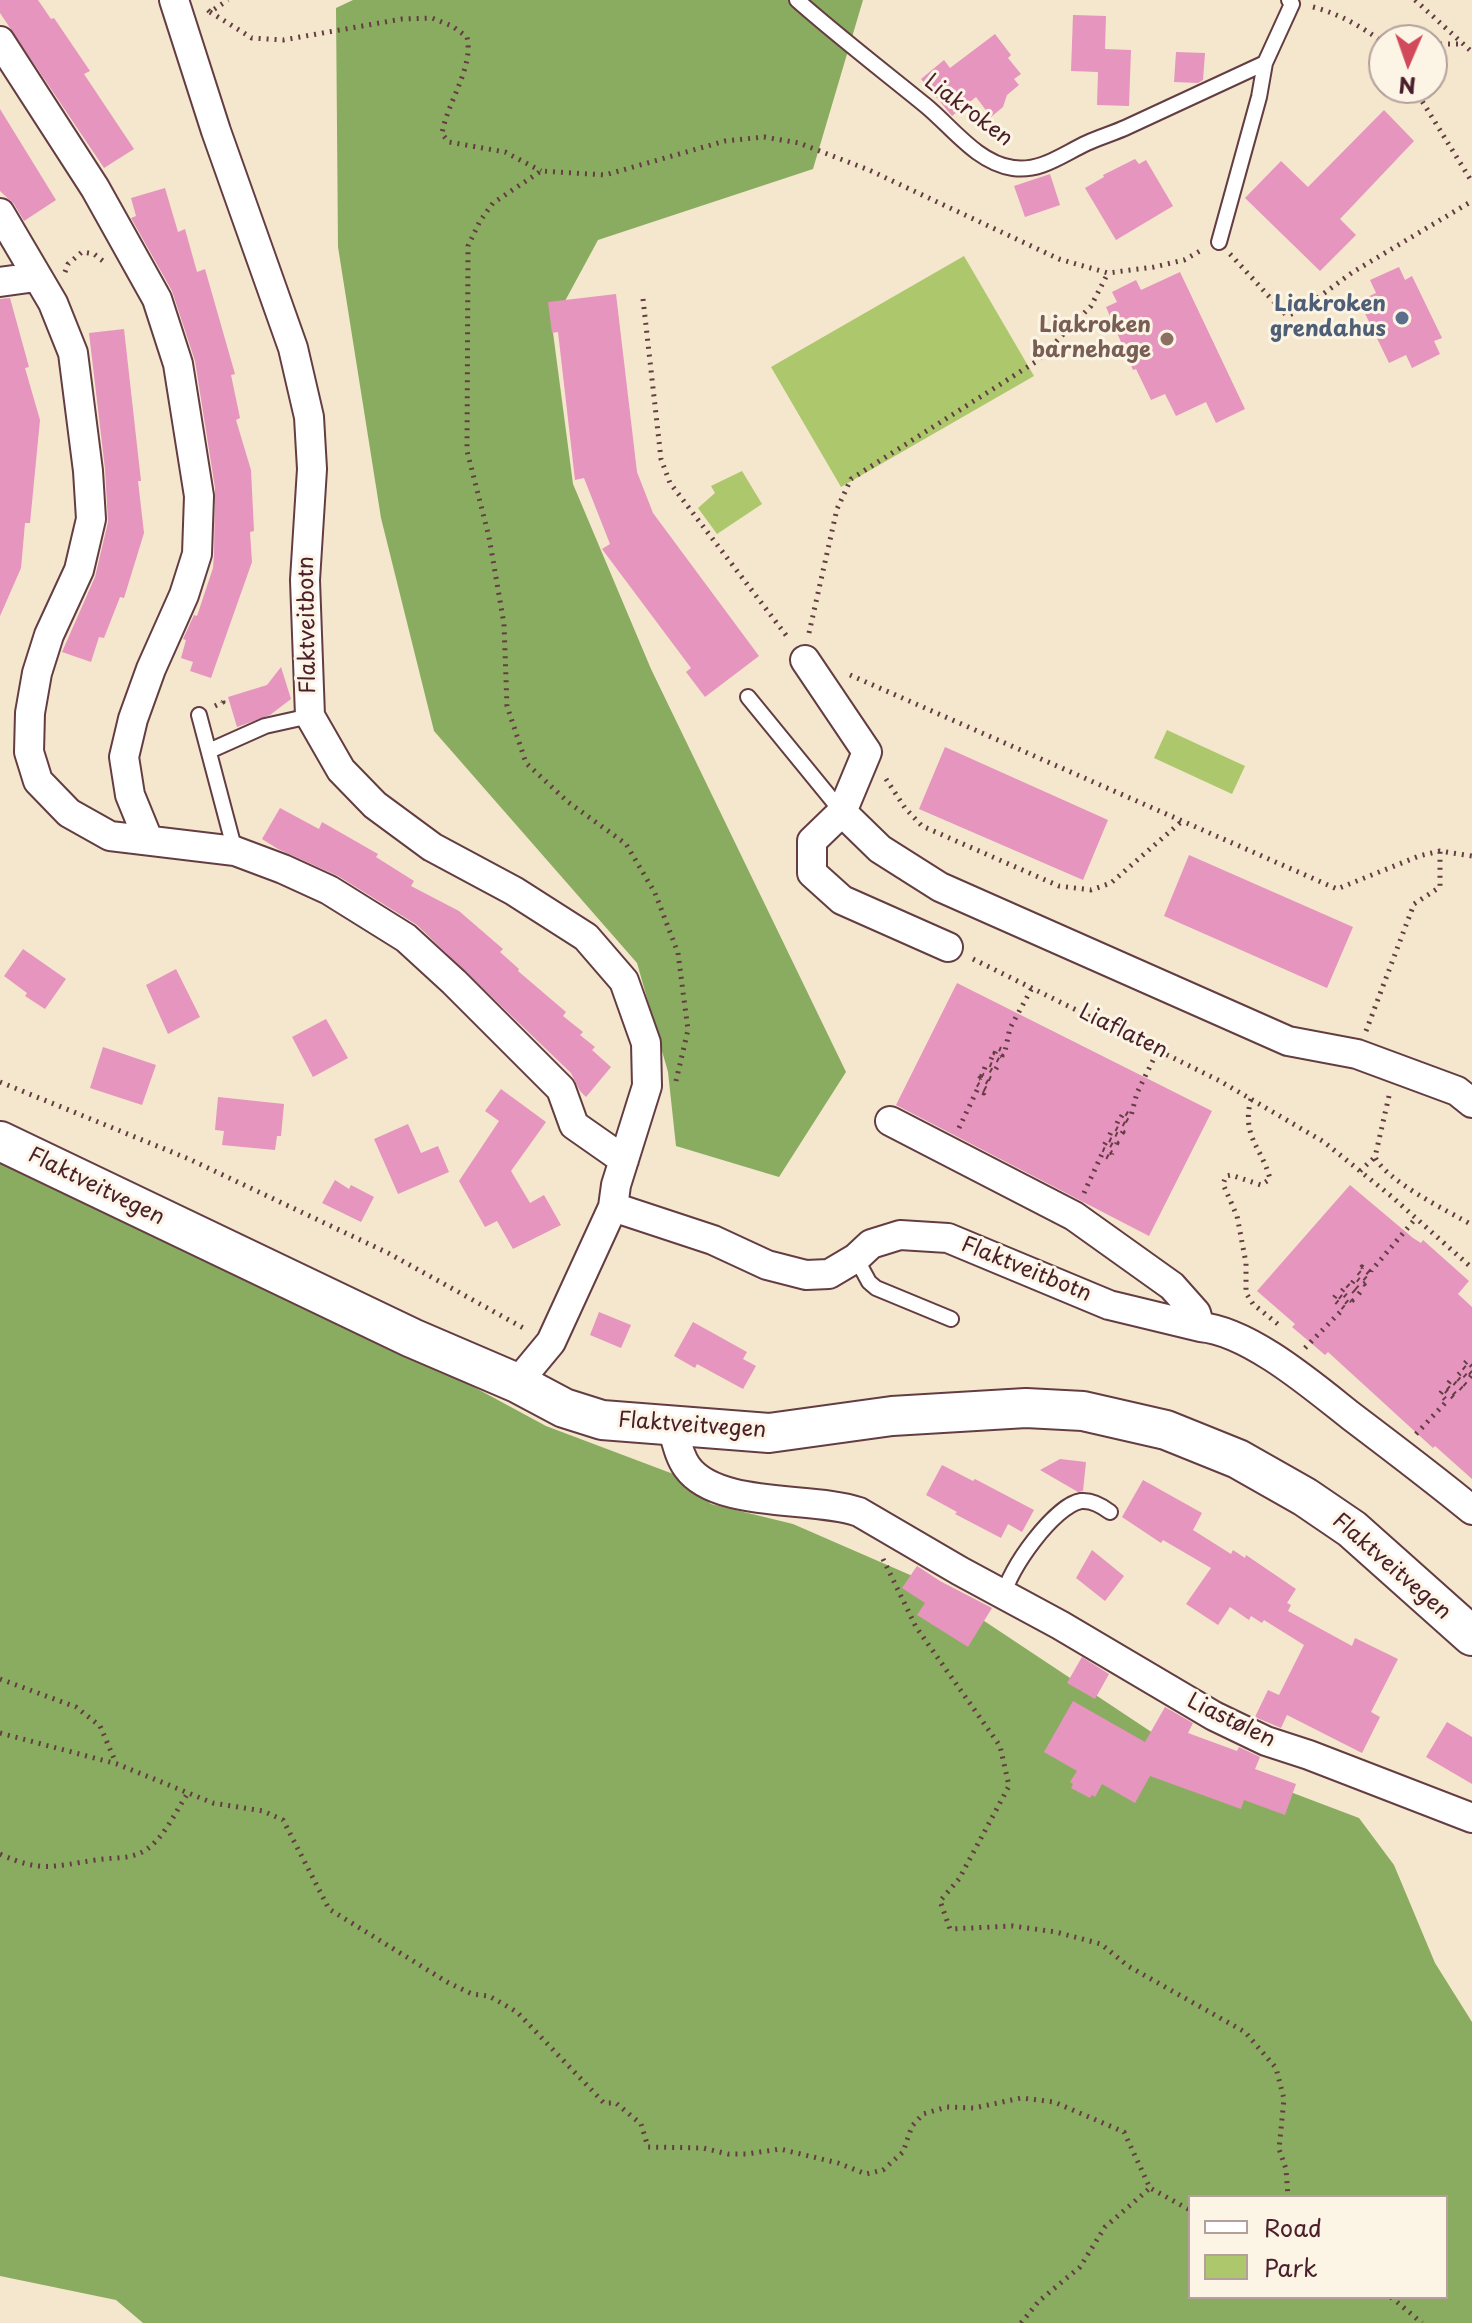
<!DOCTYPE html>
<meta charset="utf-8">
<style>
body{margin:0}
#map{position:relative;width:1472px;height:2323px;overflow:hidden;background:#f4e7cd;font-family:"Playpen Sans",sans-serif}
canvas{display:block}
.legend{position:absolute;left:1188px;top:2195px;width:260px;height:104px;box-sizing:border-box;background:#fcf5e5;border:2px solid #b59f9b;margin:0;padding:10px 14px;list-style:none;font-size:24px;color:#4a1f2b}
.legend li{display:flex;align-items:center;gap:16px;height:40px}
.legend b{width:40px;border:2px solid #b59f9b}
.north{position:absolute;left:1368px;top:24px;width:80px;height:80px;box-sizing:border-box;background:#fcf5e5;border:2px solid #b59f9b;border-radius:50%;rotate:182deg;font-size:22px;font-weight:700;line-height:32px;text-align:center;color:#4a1f2b}
.north::after{content:'';display:block;margin:auto;width:28px;height:36px;background:#d1495b;clip-path:polygon(50% 0,100% 100%,50% 72%,0 100%)}
</style>
<div id="map">
<canvas width="1472" height="2323"></canvas>
<ul class="legend">
<li><b style="height:10px;background:#fff"></b>Road</li>
<li><b style="height:22px;background:#adc76c"></b>Park</li>
</ul>
<div class="north">N</div>
</div>
<script>
const g = document.querySelector('canvas').getContext('2d');
g.lineJoin = 'round';
function paint(path, color) { g.fillStyle = color; g.fill(path, 'evenodd'); }
function stroke(path, color, width, dash) { g.strokeStyle = color; g.lineWidth = width; g.lineCap = dash ? 'butt' : 'round'; g.setLineDash(dash || []); g.stroke(path); }
function drawText(font, color, halo, rows, align = 'center') {
  g.font = font + ' "Playpen Sans",sans-serif'; g.lineWidth = 6; g.setLineDash([]); g.textBaseline = 'middle'; g.strokeStyle = halo; g.fillStyle = color; for (const [text, x, y, turn = 0] of rows) {
    g.save(); g.translate(x, y); g.rotate((+turn || 0) * Math.PI / 180); g.textAlign = isNaN(turn) ? turn : align; if (halo) g.strokeText(text, 0, 0); g.fillText(text, 0, 0); g.restore();
  }
}
paint(new Path2D(`
 M964,256L1034,376L841,487L771,367Z
 M742,471L762,504L717,534L698,508L715,493L711,486Z
 M1167,730L1245,766L1232,794L1154,758Z`), '#adc76c');
paint(new Path2D(`
 M353,0H863L813,169L598,240L552,325L573,484L651,669L846,1072L779,1177L676,1146L668,1072L637,963L434,731L381,518L338,247L336,8Z
 M0,1131L546,1426L676,1475L711,1504L793,1524L924,1581L1177,1749L1359,1818L1394,1865L1435,1963L1472,2022V2323H143L116,2300L0,2276ZM1190,2197H1446V2297H1190Z`), '#8aac60');
paint(new Path2D(`
 M0,0H38L51,19L54,18L90,71L84,74L134,149L104,168L0,13Z
 M1073,15L1106,16L1105,49L1131,50L1129,106L1097,105L1098,72L1071,71Z
 M995,34L1011,55L1008,58L1021,74L1014,79L1019,85L1007,95L1003,107L991,117L976,97L952,116L921,79L944,60L950,68Z
 M1176,52L1205,53L1203,80L1198,83L1174,82Z
 M0,109L56,200L24,221L14,204L0,191Z
 M1384,110L1414,141L1340,219L1356,235L1320,271L1245,198L1281,161L1308,187Z
 M1135,159L1139,164L1146,160L1173,206L1116,240L1085,188L1104,177L1103,175Z
 M1050,174L1060,205L1025,217L1014,186Z
 M165,188L178,232L185,229L197,272L205,269L235,374L231,375L240,418L236,420L251,470L254,531L250,532L252,562L211,678L190,671L193,662L181,658L186,640L183,639L194,615L197,616L213,568L214,555L215,488L195,361L172,291L131,218L136,216L131,198Z
 M1399,267L1405,280L1412,276L1442,338L1434,341L1440,354L1412,368L1406,355L1389,363L1359,301L1376,293L1370,280Z
 M1180,272L1245,409L1216,423L1206,402L1176,416L1165,394L1151,400L1136,369L1133,370L1106,307L1117,302L1112,292L1136,280L1141,290Z
 M616,294L637,472L653,513L759,656L705,697L686,672L691,668L602,549L610,544L584,478L575,480L558,332L552,333L548,302Z
 M10,298L29,367L25,368L40,420L30,523H25L21,568L0,616V299Z
 M124,329L141,481H138L144,533L124,598L120,597L104,638L99,637L91,662L62,652L95,577L108,522L105,469L89,333Z
 M281,667L291,699L270,715L237,727L228,697L267,685Z
 M945,747L1108,820L1083,880L919,809Z
 M280,808L319,829L322,822L378,854L376,857L414,881L411,886L459,911L503,949L500,952L519,969L518,971L566,1012L563,1016L583,1032L580,1035L595,1047L592,1050L611,1067L586,1097L580,1091L571,1073L417,925L338,876L278,849L262,839Z
 M1189,855L1353,927L1327,988L1164,916Z
 M23,949L66,979L45,1009L25,996L27,993L4,976Z
 M176,969L200,1017L168,1034L146,985Z
 M957,983L1212,1111L1149,1236L896,1105Z
 M326,1019L348,1058L313,1077L292,1037Z
 M103,1047L156,1065L142,1105L90,1088Z
 M501,1089L546,1122L511,1171L530,1203L544,1195L561,1225L513,1249L497,1221L485,1227L459,1181L499,1121L485,1111Z
 M218,1097L284,1104L281,1136H277L275,1150L222,1145L224,1131L215,1130Z
 M408,1124L421,1153L438,1146L449,1172L398,1194L374,1139Z
 M335,1180L349,1189L351,1185L374,1197L361,1222L322,1203Z
 M1350,1185L1413,1238L1421,1243L1423,1240L1469,1281L1458,1294L1472,1307V1479L1435,1446L1433,1448L1328,1352L1325,1355L1292,1327L1295,1324L1257,1291Z
 M599,1312L631,1325L621,1348L590,1335Z
 M693,1322L747,1352L743,1359L756,1366L743,1389L697,1364L695,1368L674,1356Z
 M1060,1459L1086,1462L1083,1491L1078,1492L1040,1470Z
 M942,1465L973,1481L975,1479L1034,1510L1022,1532L1008,1524L1001,1538L955,1514L957,1512L926,1495Z
 M1143,1480L1202,1513L1193,1530L1231,1554L1233,1550L1245,1558L1246,1555L1296,1589L1287,1603L1291,1605L1288,1611L1352,1646L1355,1638L1398,1659L1371,1712L1380,1717L1362,1753L1287,1715L1281,1728L1255,1717L1268,1690L1279,1695L1304,1645L1264,1620L1262,1623L1251,1616L1249,1620L1230,1607L1218,1625L1186,1604L1211,1568L1163,1540L1161,1543L1122,1517Z
 M1092,1550L1124,1576L1105,1601L1076,1578Z
 M917,1566L940,1581L992,1608L968,1647L917,1615L925,1603L902,1588Z
 M1082,1657L1109,1674L1095,1699L1067,1683Z
 M1073,1701L1145,1742L1165,1707L1193,1723L1188,1733L1237,1751L1239,1747L1260,1757L1255,1769L1296,1784L1285,1815L1244,1800L1241,1809L1150,1776L1135,1803L1102,1784L1095,1797L1092,1795L1090,1798L1071,1788L1073,1784L1070,1782L1077,1771L1044,1752Z
 M1447,1722L1472,1737V1784L1426,1757Z`), '#e595be');
const lane = new Path2D(`
 M797,0C839,37 882,70 925,105C951,126 977,163 1013,168C1041,172 1063,154 1087,143C1100,137 1114,133 1127,127C1173,106 1219,84 1265,63
 M1219,242L1259,97L1265,63L1292,4L1289,0
 M748,697L842,812
 M199,715L235,851
 M209,751L265,726L310,716
 M856,1258L869,1282L876,1288L951,1319
 M1004,1596C1007,1571 1055,1505 1081,1501C1092,1500 1101,1505 1110,1512`);
const street = new Path2D(`
 M174,0L216,131L293,348L309,417L312,469L305,580L310,716L341,770L375,805L432,847L514,891L586,937L624,981L646,1043L647,1086L616,1185L613,1207L551,1342L517,1383
 M0,41L95,188L157,299L178,364L199,496L197,554L184,595L151,669L133,719L124,757L130,795L148,839
 M0,213L53,303L73,353L88,471L91,519L79,570L49,635L37,673L30,713L29,752L38,781L69,813L110,836L235,851L283,869L329,890L406,938L454,982L561,1089L574,1125L624,1160
 M0,282L36,277
 M805,660L867,752L842,812L880,849L940,887L1288,1041L1357,1054L1457,1091L1472,1103
 M842,812L812,841V873L842,900L948,947
 M890,1121L1074,1216L1172,1286L1196,1313L1200,1327
 M613,1207L713,1240L767,1265L806,1275L829,1274L856,1258L871,1244L900,1235L948,1238L1109,1305L1200,1327C1249,1331 1313,1386 1351,1416C1392,1447 1433,1478 1472,1510
 M672,1427C676,1440 679,1456 687,1467C717,1509 814,1496 859,1512L960,1571L1060,1625L1214,1716L1266,1741L1309,1755L1472,1818`);
const secondary = new Path2D(`
 M0,1141L412,1338L517,1383L564,1408L602,1420L769,1433L892,1416L1026,1408L1083,1411L1166,1430L1238,1459L1305,1497L1352,1529L1472,1636`);
stroke(lane, '#643d43', 18);
stroke(street, '#643d43', 32);
stroke(secondary, '#643d43', 42);
stroke(new Path2D(`
 M1415,0L1472,52
 M1313,7C1340,14 1362,27 1384,43
 M208,10L210,12L228,0
 M210,12L252,38L283,40L402,19L432,18L452,26L467,37C474,68 447,102 442,134L449,142L505,152L541,171
 M1432,44H1462
 M1414,88L1472,182
 M1230,254L1287,316L1301,310L1353,272L1472,201
 M65,272L68,264L82,252L94,254L103,261
 M643,299L661,459L670,483L789,639
 M809,633L837,509L851,479L1037,361L1091,306L1108,273
 M850,675L1337,889L1419,856L1440,851L1472,856
 M215,706L223,702L221,696
 M886,779L905,808L922,826L1059,886L1091,890L1111,883L1182,821
 M973,959L1220,1081L1324,1142L1391,1196L1472,1268
 M1366,1031L1414,904L1440,887V851
 M676,1081L688,1030L678,953L655,893L626,844L568,802L526,763L507,706L504,624L489,537L467,451L468,246L480,221L493,203L541,171L605,175L725,141L764,137L799,143L869,170L1059,259L1108,273L1154,267L1184,260L1200,251
 M0,1082L189,1159L388,1253L527,1330
 M986,1089L977,1084L980,1078L989,1083L991,1079L982,1075L985,1067L994,1072L997,1067L989,1064L992,1057L1000,1061L1002,1056L995,1053L997,1048L1005,1051L1010,1028L1032,988
 M1389,1096L1375,1157C1386,1181 1448,1211 1472,1225
 M1251,1099C1241,1137 1262,1147 1270,1179L1261,1185L1231,1175L1226,1176L1223,1184L1237,1216L1246,1263V1293L1253,1304L1279,1325
 M959,1128L977,1090L984,1093L986,1089
 M1112,1153L1102,1149L1106,1142L1115,1147L1117,1143L1108,1139L1111,1132L1120,1136L1123,1132L1115,1128L1118,1121L1126,1125L1128,1121L1121,1117L1124,1112L1131,1116L1137,1093L1158,1050
 M1360,1171L1375,1157
 M1084,1193L1102,1154L1110,1158L1112,1153
 M1305,1348L1344,1308L1333,1299L1337,1294L1349,1304L1352,1301L1341,1292L1347,1285L1358,1295L1361,1291L1352,1283L1356,1278L1364,1284L1368,1281L1358,1272L1362,1267L1371,1275V1271L1416,1218
 M1472,1366L1467,1361L1462,1366L1472,1374
 M1416,1434L1447,1401L1440,1394L1444,1389L1454,1398L1456,1395L1446,1386L1451,1380L1462,1389L1466,1385L1456,1377L1461,1372L1469,1379L1472,1375
 M883,1559L916,1627L1000,1746L1009,1786L959,1879L940,1901L950,1929L1013,1926L1056,1932L1101,1944L1128,1966L1245,2032L1276,2068L1284,2099L1279,2149L1286,2169L1288,2197
 M0,1679L76,1707L100,1726L116,1763
 M0,1733L117,1764L213,1803L263,1811L283,1820L329,1909L447,1982L472,1994L489,1996L517,2012L604,2103H616L641,2124L648,2147L703,2148L728,2154H747L780,2149L838,2163L866,2174L883,2170L903,2152L912,2126L923,2114L947,2107L974,2108L1021,2098L1054,2102L1124,2132L1150,2188L1190,2210
 M0,1854C41,1873 54,1866 96,1860C112,1857 129,1860 144,1851C164,1839 175,1812 188,1793
 M1391,2297L1422,2323
 M1021,2323L1039,2301L1080,2267L1105,2227L1150,2188`), '#643d43', 5, [2, 6]);
stroke(lane, '#fff', 14);
stroke(street, '#fff', 28);
stroke(secondary, '#fff', 38);
for (const [x, y, r, color] of [
 [1402,318,8,"#5c6f8a"],
 [1167,339,8,"#8d6e63"]
]) { const dot = new Path2D(); dot.arc(x, y, r, 0, 2 * Math.PI); g.fillStyle = color; g.fill(dot); stroke(dot, '#fcf5e5', 3); }
drawText('22px', '#4a1f2b', '#fcf5e5', [
 ["Liakroken",968,111,37],
 ["Flaktveitbotn",308,625,-91],
 ["Liaflaten",1123,1032,26],
 ["Flaktveitvegen",96,1187,26],
 ["Flaktveitbotn",1026,1270,22],
 ["Flaktveitvegen",692,1426,4],
 ["Flaktveitvegen",1391,1567,41],
 ["Liastølen",1231,1721,26]
]);
drawText('bold 22px', '#4e5e75', '#fcf5e5', [
 ["Liakroken",1386,305],
 ["grendahus",1386,330]
], 'right');
drawText('bold 22px', '#785e54', '#fcf5e5', [
 ["Liakroken",1151,326],
 ["barnehage",1151,351]
], 'right');
</script>
